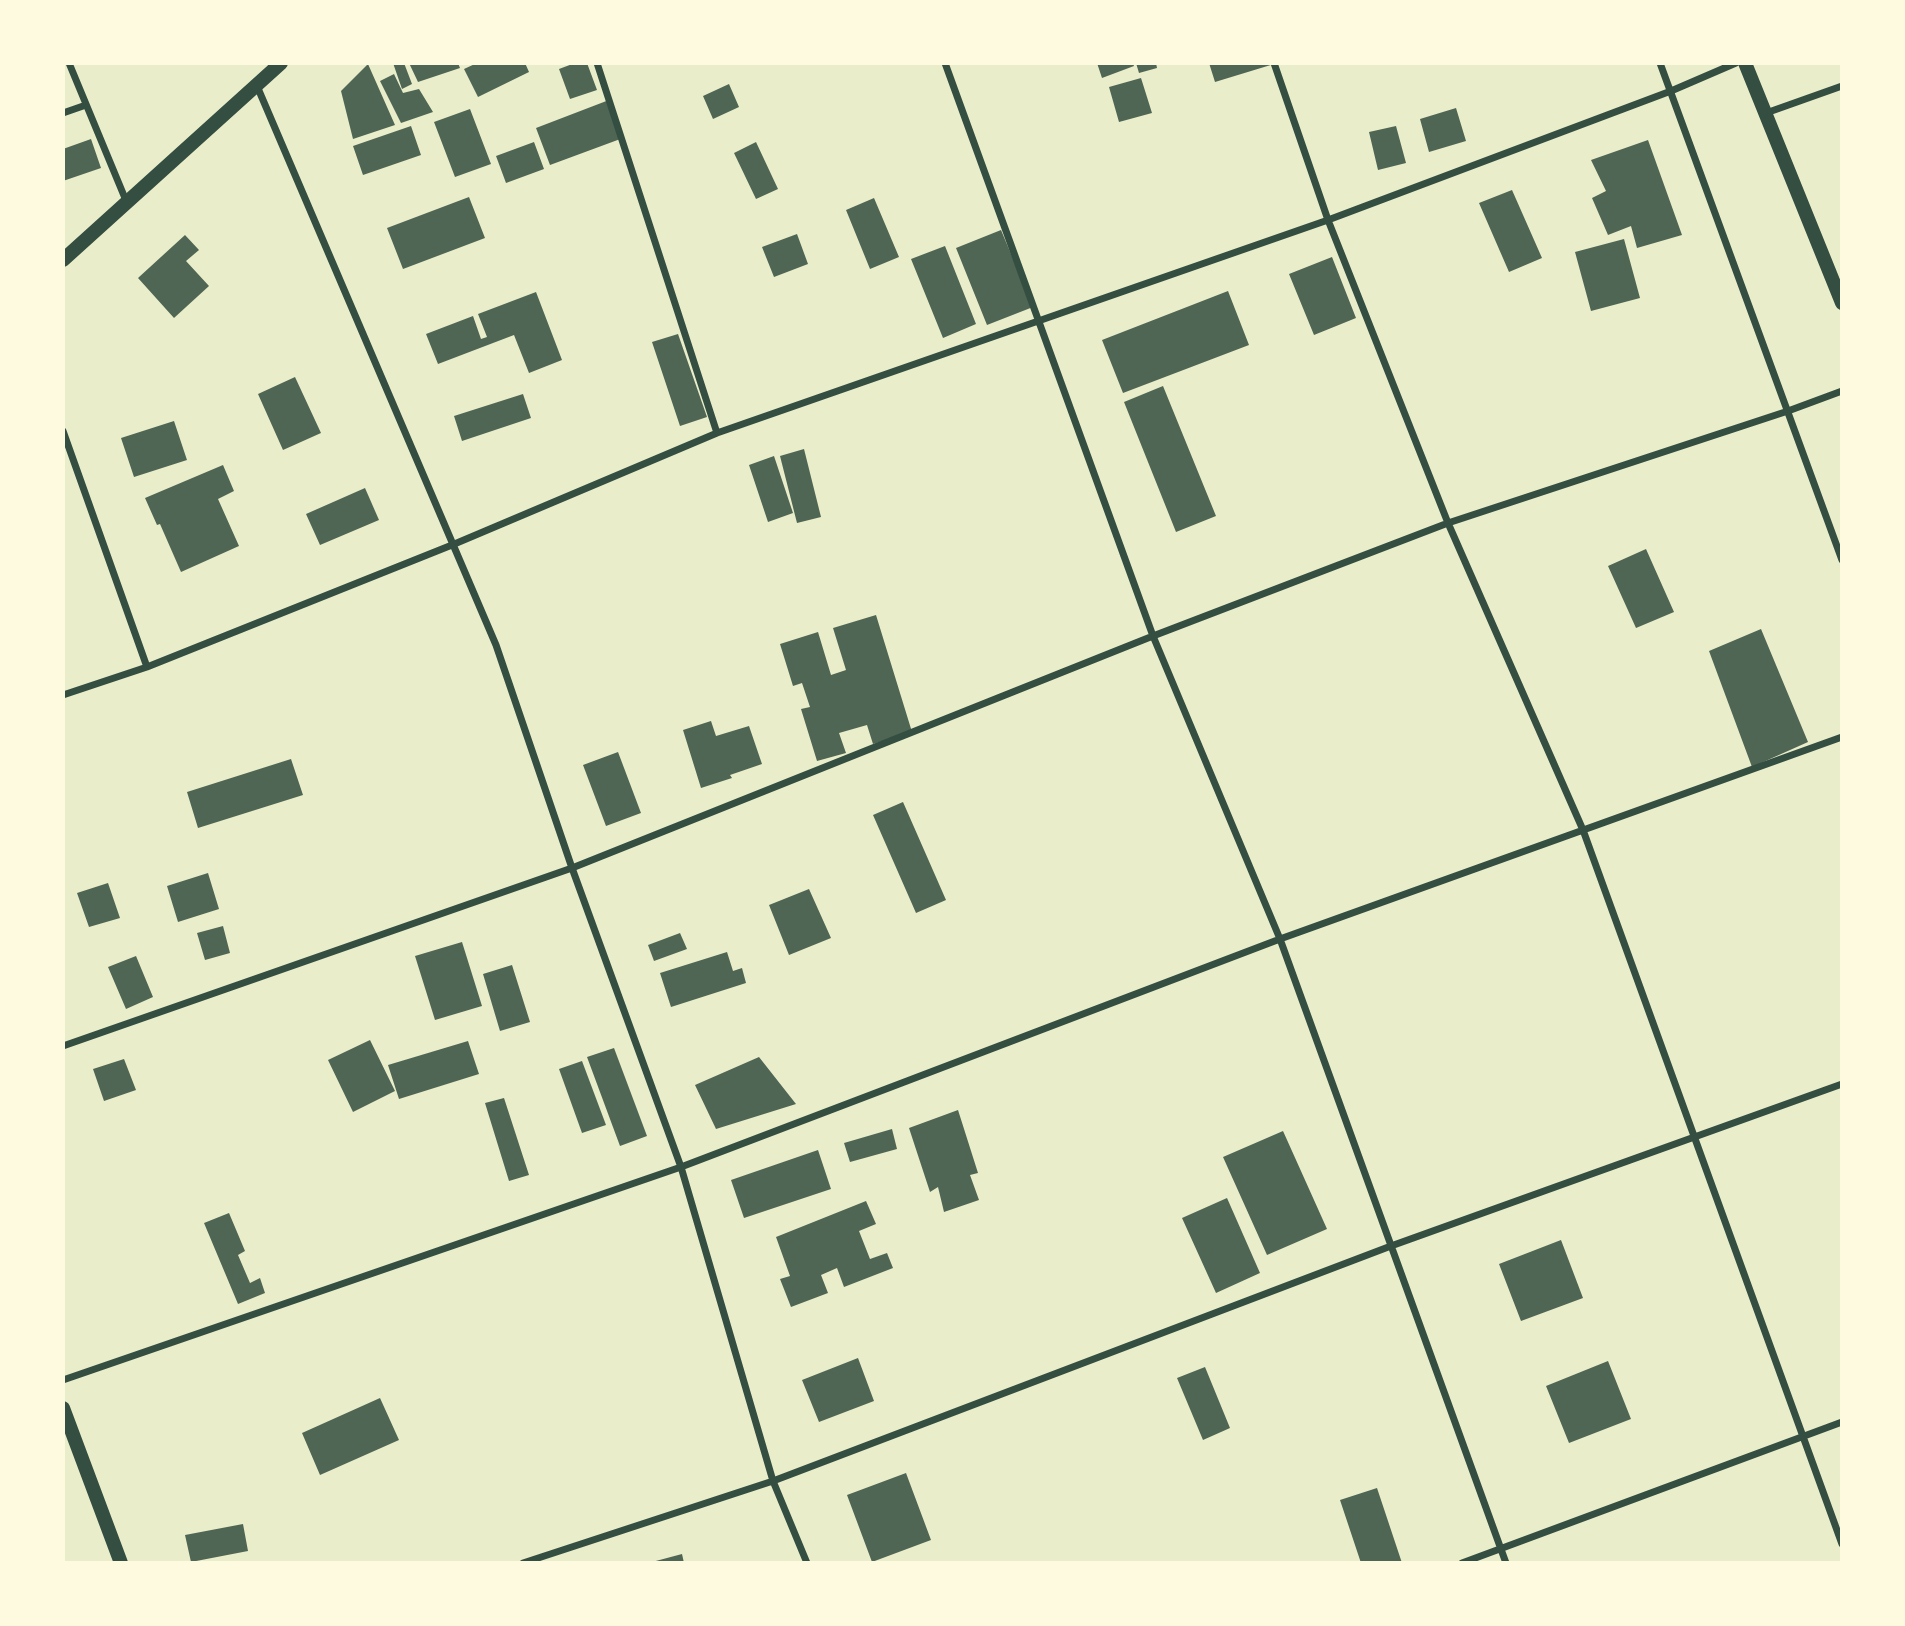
<!DOCTYPE html>
<style>
body{margin:0}
#map{position:relative;width:1905px;height:1626px;overflow:hidden;background:#e9edc9;font-family:Karla,sans-serif}
canvas{display:block}
.frame{position:absolute;inset:0;border:65px solid #fefae0;pointer-events:none}
</style>
<div id="map">
<canvas width="1905" height="1626"></canvas>
<div class="frame"></div>
</div>
<script>
const g = document.querySelector('canvas').getContext('2d');
g.lineJoin = 'round';
function paint(path, color) { g.fillStyle = color; g.fill(path, 'evenodd'); }
function stroke(path, color, width, dash) { g.strokeStyle = color; g.lineWidth = width; g.lineCap = dash ? 'butt' : 'round'; g.setLineDash(dash || []); g.stroke(path); }
paint(new Path2D(`
 M393,63H404L412,84L402,89Z
 M409,63H458L460,68L418,82Z
 M477,63H525L529,72L478,97L464,69Z
 M575,63H587L597,90L570,99L559,69Z
 M1097,63H1133L1134,66L1102,78Z
 M1136,63H1156L1157,68L1139,73Z
 M1209,63H1274V64L1215,82Z
 M368,64L395,125L353,139L341,91Z
 M394,74L403,93L419,89L433,112L401,123L380,81Z
 M1141,78L1152,113L1119,122L1109,87Z
 M729,84L739,107L713,119L703,96Z
 M609,100L623,138L550,165L536,128Z
 M1456,108L1466,141L1429,152L1420,119Z
 M470,109L491,164L455,177L434,122Z
 M411,126L421,155L363,175L353,146Z
 M1396,126L1406,163L1378,170L1369,132Z
 M91,139L101,168L63,181V149Z
 M1648,140L1682,235L1637,248L1631,226L1608,235L1592,198L1606,191L1591,160Z
 M534,142L544,169L506,183L496,156Z
 M756,142L778,189L756,199L734,153Z
 M1512,190L1542,258L1509,272L1479,203Z
 M469,197L485,238L403,269L387,228Z
 M874,198L899,257L870,269L846,210Z
 M1001,230L1033,307L987,325L956,248Z
 M797,234L808,264L774,277L762,247Z
 M185,235L199,250L186,261L209,286L174,318L138,278Z
 M1624,239L1640,298L1591,311L1575,252Z
 M945,246L976,324L943,338L911,259Z
 M1332,257L1356,318L1314,335L1289,274Z
 M1228,291L1249,345L1123,393L1102,340Z
 M536,292L562,360L529,373L514,335L438,364L426,334L473,316L481,339L487,337L478,314Z
 M678,334L707,417L680,426L652,342Z
 M295,377L321,433L283,450L258,394Z
 M1163,386L1216,516L1176,532L1124,402Z
 M523,394L531,418L462,441L454,416Z
 M174,421L187,460L134,477L121,438Z
 M804,449L821,517L797,523L780,456Z
 M774,456L793,513L768,522L749,465Z
 M223,465L234,491L218,499L239,546L181,572L160,524L157,525L145,498Z
 M365,488L379,520L320,545L306,514Z
 M1646,549L1674,612L1636,628L1608,566Z
 M876,615L912,732L873,744L867,725L839,733L846,753L817,761L801,709L810,707L802,683L793,686L780,644L818,632L831,675L846,670L833,628Z
 M1761,629L1808,742L1752,767L1709,651Z
 M711,721L716,736L749,726L762,764L730,775L732,778L701,788L683,730Z
 M618,752L641,813L606,826L583,765Z
 M291,759L303,795L198,828L187,792Z
 M903,802L946,900L916,913L873,815Z
 M208,873L219,909L178,922L167,886Z
 M108,883L120,918L89,927L77,893Z
 M809,889L831,938L789,955L769,905Z
 M223,926L230,953L205,960L197,933Z
 M680,933L687,949L654,961L648,945Z
 M462,942L482,1006L435,1020L415,956Z
 M727,952L733,971L742,968L746,983L671,1007L660,973Z
 M136,956L153,997L126,1009L108,967Z
 M512,965L530,1022L500,1031L483,974Z
 M370,1040L395,1091L353,1112L328,1060Z
 M468,1041L479,1074L399,1099L388,1065Z
 M614,1048L647,1136L620,1146L587,1057Z
 M759,1057L796,1104L716,1129L695,1085Z
 M124,1059L136,1090L104,1101L93,1069Z
 M582,1061L606,1125L582,1133L559,1069Z
 M504,1098L529,1175L509,1181L485,1103Z
 M958,1110L978,1173L970,1175L979,1200L944,1212L938,1187L930,1192L909,1128Z
 M892,1129L897,1149L850,1162L844,1143Z
 M1283,1131L1327,1229L1267,1255L1223,1157Z
 M818,1150L831,1189L744,1218L731,1180Z
 M1227,1198L1260,1273L1216,1293L1182,1218Z
 M866,1201L876,1224L859,1231L870,1259L887,1253L893,1268L844,1287L837,1268L821,1275L828,1293L791,1307L780,1279L790,1276L776,1237Z
 M229,1213L245,1251L238,1255L250,1283L260,1278L265,1293L238,1304L204,1223Z
 M1561,1240L1583,1298L1521,1321L1499,1264Z
 M858,1358L874,1401L819,1422L802,1380Z
 M1608,1361L1631,1419L1569,1443L1546,1386Z
 M1205,1367L1230,1428L1203,1440L1177,1378Z
 M380,1398L399,1440L320,1475L302,1433Z
 M906,1473L931,1540L872,1562L847,1495Z
 M1377,1488L1402,1563H1361L1340,1500Z
 M243,1524L248,1551L191,1562L185,1535Z
 M682,1554L684,1563H652V1562Z`), '#4f6655');
stroke(new Path2D(`
 M69,63L127,203
 M597,63L717,433
 M945,63L1153,636L1280,939L1506,1563
 M1274,63L1328,220L1448,523L1583,830L1842,1544
 M1660,63L1842,560
 M257,86L496,645L572,868L681,1167L773,1481L807,1563
 M63,113L86,105
 M1766,113L1842,86
 M63,431L147,667
 M63,695L147,667L452,545L717,433L1328,220L1671,91L1736,63
 M63,1046L572,868L1153,636L1448,523L1788,411L1842,391
 M63,1380L681,1167L1280,939L1842,737
 M523,1563L773,1481L1391,1246L1842,1084
 M1462,1563L1842,1422`), '#344e41', 7);
stroke(new Path2D(`
 M1745,63L1842,303
 M63,260L281,63
 M63,1408L121,1563`), '#344e41', 14);
</script>
